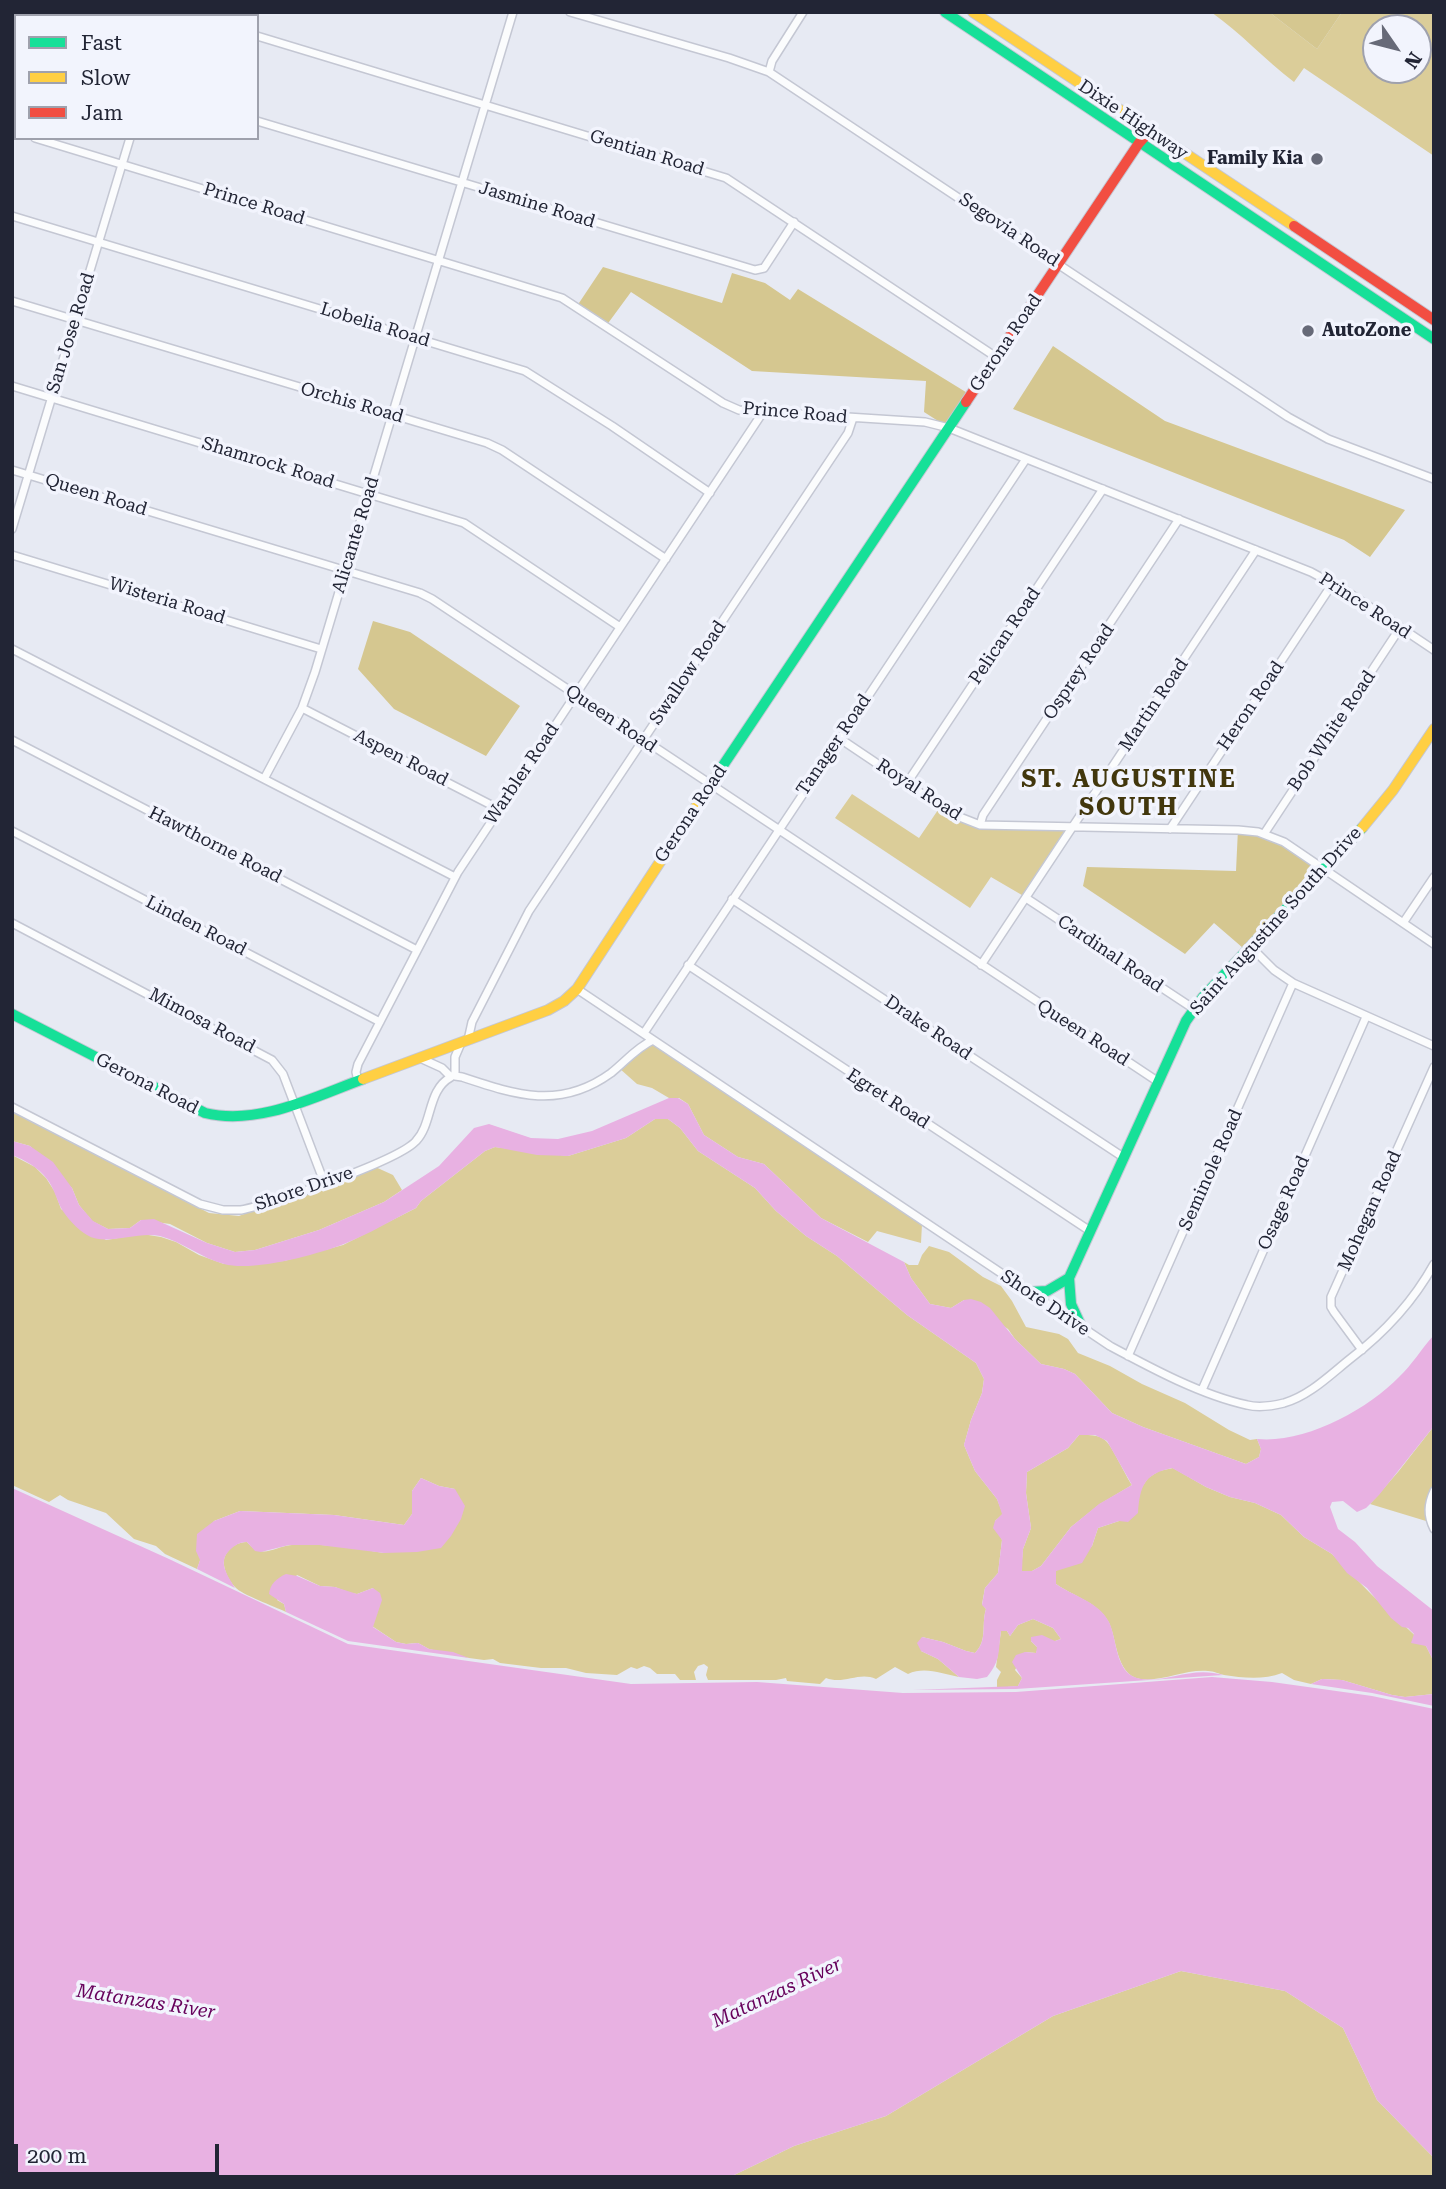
<!DOCTYPE html>
<style>
body{margin:0}
#map{position:relative;width:1446px;height:2189px;overflow:hidden;background:#e7eaf3;font-family:"Roboto Serif",serif}
canvas{display:block}
.frame{position:absolute;inset:0;border:14px solid #222535;pointer-events:none}
.legend{position:absolute;left:14px;top:14px;width:245px;height:126px;box-sizing:border-box;background:#f2f4fd;border:2px solid #9fa1ad;margin:0;padding:9px 12px;list-style:none;font-size:21px;color:#222535}
.legend li{display:flex;align-items:center;gap:14px;height:35px}
.legend b{width:35px;border:2px solid #9fa1ad}
.north{position:absolute;left:1362px;top:14px;width:70px;height:70px;box-sizing:border-box;background:#f2f4fd;border:2px solid #9fa1ad;border-radius:50%;rotate:125deg;font-size:19px;font-weight:700;line-height:28px;text-align:center;color:#222535}
.north::after{content:'';display:block;margin:auto;width:24px;height:32px;background:#676a78;clip-path:polygon(50% 0,100% 100%,50% 72%,0 100%)}
.scale{position:absolute;left:14px;top:2144px;width:205px;height:32px;box-sizing:border-box;border:4px solid #222535;border-top:0;padding-left:9px;font-size:21px;line-height:24px;white-space:nowrap;color:#222535;-webkit-text-stroke:5px #f2f4fd;paint-order:stroke}
</style>
<div id="map">
<canvas width="1446" height="2189"></canvas>
<div class="frame"></div>
<ul class="legend">
<li><b style="height:9px;background:#16e098"></b>Fast</li>
<li><b style="height:9px;background:#ffcf43"></b>Slow</li>
<li><b style="height:9px;background:#f24e42"></b>Jam</li>
</ul>
<div class="north">N</div>
<div class="scale">200 m</div>
</div>
<script>
const g = document.querySelector('canvas').getContext('2d');
g.lineJoin = 'round';
function paint(path, color) { g.fillStyle = color; g.fill(path, 'evenodd'); }
function stroke(path, color, width, dash) { g.strokeStyle = color; g.lineWidth = width; g.lineCap = dash ? 'butt' : 'round'; g.setLineDash(dash || []); g.stroke(path); }
function drawText(font, color, halo, rows, align = 'center') {
  g.font = font + ' "Roboto Serif",serif'; g.lineWidth = 7; g.setLineDash([]); g.textBaseline = 'middle'; g.strokeStyle = halo; g.fillStyle = color; for (const [text, x, y, turn = 0] of rows) {
    g.save(); g.translate(x, y); g.rotate((+turn || 0) * Math.PI / 180); g.textAlign = isNaN(turn) ? turn : align; if (halo) g.strokeText(text, 0, 0); g.fillText(text, 0, 0); g.restore();
  }
}
paint(new Path2D(`
 M1211,12H1269L1317,49L1342,12H1434V156L1304,68L1294,82C1265,60 1241,33 1211,12ZM1376,28H1418V70H1376Z
 M852,794L919,838L940,807L963,821L1072,827L1027,898L991,877L970,908L835,818Z
 M642,1041L651,1043L922,1224L921,1243L877,1231L868,1242L821,1218L764,1164L738,1157L704,1135L688,1104L679,1098H669L652,1088L637,1084L619,1068Z
 M12,1112L209,1213L239,1216L371,1165L393,1175L402,1190L384,1202L319,1230L255,1250L235,1252L207,1243L170,1224L141,1220L130,1228L108,1229L92,1221L79,1205L72,1188L30,1146L12,1141Z
 M655,1119H668L680,1128L698,1151L755,1188L776,1211L806,1236L837,1256L907,1315L976,1363L984,1379L982,1393L971,1420L964,1445L975,1471L997,1499L1003,1514L995,1521L1002,1540L998,1573L985,1588L982,1604L986,1609C981,1625 988,1640 975,1653L966,1651L943,1642L922,1637L921,1651L938,1659L959,1677C942,1674 925,1666 908,1674L895,1667L876,1679C859,1671 844,1685 826,1678L820,1684L787,1681L786,1678L776,1680H708L706,1675L708,1667L704,1664L698,1666L694,1672L696,1680H680L675,1674H657L650,1668L644,1666L637,1669L631,1667L617,1675L586,1673L566,1668H541L500,1663L493,1659L484,1660L469,1658L429,1649L418,1643L406,1644L396,1642L372,1626L377,1613L373,1588L357,1594L350,1593L335,1587L320,1586L297,1575L277,1600L284,1604L286,1612C274,1606 242,1595 235,1587C228,1580 221,1565 225,1556C229,1547 238,1542 247,1542C263,1560 272,1547 292,1545C323,1543 354,1548 384,1553L455,1489L439,1486L421,1478L412,1491V1514L404,1525L334,1515L240,1511L214,1521L197,1569L165,1554L156,1546L134,1539L106,1513L68,1500L60,1495L49,1502L12,1485V1155L35,1167L46,1178L55,1192L61,1209L106,1240L142,1234L161,1237L176,1242L199,1255L224,1264L284,1261L343,1245L416,1208L421,1201L485,1151L495,1147L568,1156L626,1138Z
 M929,1246L949,1252L983,1277L1001,1286L1012,1301L1026,1327L1059,1334L1068,1339L1078,1353L1110,1366L1142,1384L1185,1403L1229,1430L1250,1440L1257,1439L1261,1449L1259,1457L1246,1464L1143,1427L1112,1413L1075,1374L1064,1369L1041,1364L1015,1339L1008,1329L964,1300L951,1308L930,1304L911,1278L904,1262L909,1265H918L922,1255Z
 M1434,1426V1490L1429,1495L1426,1521L1370,1504L1398,1472Z
 M1079,1435C1088,1435 1099,1434 1106,1441C1112,1446 1125,1475 1132,1485L1100,1504L1071,1527L1041,1566L1032,1571H1021L1023,1549L1031,1528L1026,1493L1027,1472L1068,1448Z
 M1173,1468L1206,1487L1230,1497L1255,1503L1281,1515L1304,1537L1332,1554L1372,1595L1426,1646L1434,1662V1694L1405,1697L1392,1695L1342,1680L1322,1679L1311,1684L1294,1680L1282,1673C1264,1680 1243,1678 1224,1675C1219,1674 1214,1671 1208,1671C1185,1669 1163,1682 1140,1679C1115,1675 1117,1636 1108,1621C1097,1602 1073,1596 1056,1584L1055,1571L1064,1567L1092,1546L1098,1528L1119,1521L1148,1478L1159,1471Z
 M1033,1619L1053,1628L1061,1639L1055,1641H1031L1038,1648L1036,1653L1025,1652L1015,1670L1022,1678L1018,1686L997,1688V1680L1001,1672L996,1667L1001,1631H1007L1010,1636L1018,1625Z
 M1181,1971L1285,1991L1343,2028L1377,2100L1434,2158V2177H730L794,2146L886,2116L1053,2016Z`), '#dbcd99');
paint(new Path2D(`
 M1269,12H1342L1317,49Z
 M603,267L722,303L732,273L765,283L790,300L798,289L969,394L949,428L924,412L926,381L752,371L631,292L606,326L577,306Z
 M1053,346L1165,421L1405,510L1370,557L1344,540L1013,409Z
 M373,621L410,632L520,706L486,756L394,709L358,669Z
 M1238,829L1265,833L1319,867L1243,948L1214,923L1185,954L1083,886L1087,867L1236,871Z`), '#d5c790');
paint(new Path2D(`
 M669,1098H678L688,1104L704,1135L738,1157L764,1164L821,1218L904,1262L911,1278L930,1304L951,1308L964,1300L971,1299L981,1302L990,1308L1015,1339L1041,1364L1064,1369L1075,1374L1112,1413L1143,1427L1246,1464L1259,1457L1261,1449L1257,1439C1304,1444 1367,1410 1399,1377C1412,1365 1422,1348 1434,1335V1426L1379,1495L1366,1508L1357,1512L1343,1501L1332,1502L1330,1507L1338,1529L1355,1542L1377,1566L1434,1611V1662L1426,1646L1411,1643L1414,1634L1408,1628L1402,1627L1391,1618L1367,1588L1347,1573L1332,1554L1304,1537L1281,1515L1255,1503L1230,1497L1206,1487L1172,1468C1144,1474 1140,1486 1138,1513L1128,1522L1119,1521L1098,1528L1092,1546L1082,1563L1056,1571V1584C1073,1596 1099,1602 1109,1622C1117,1638 1115,1672 1137,1678C1164,1685 1190,1665 1223,1675L1016,1689L913,1690L1018,1686L1022,1678L1012,1662L1016,1655L1025,1652L1036,1653L1037,1647L1031,1641V1637L1042,1635L1055,1641L1061,1639L1053,1628L1033,1619L1018,1625L1010,1636L1007,1631H1001C998,1652 1001,1660 987,1677L977,1679L959,1677L938,1659L921,1651L917,1643L922,1637L943,1642L966,1651L975,1653C988,1640 981,1625 986,1609L982,1605L985,1588L998,1573L1002,1540L993,1528L995,1521L1002,1514L997,1499L975,1471L964,1445L971,1420L982,1393L984,1379L976,1363L907,1315L837,1256L806,1236L776,1211L755,1188L698,1151L680,1128L668,1119H655L626,1138L568,1156L537,1155L495,1147L485,1151L421,1201L416,1208C392,1220 369,1234 344,1244C316,1255 252,1272 224,1264C201,1258 183,1242 160,1236C136,1231 106,1247 87,1235C78,1230 66,1217 61,1208C56,1198 54,1188 47,1179C39,1168 25,1160 12,1155V1141L30,1146L53,1162L72,1188L79,1205L93,1221L108,1229L130,1228L141,1220L154,1219L207,1243L235,1252L255,1250L319,1230L384,1202L439,1166L474,1128L489,1124L531,1138L558,1139L592,1131ZM1079,1435H1095L1107,1441L1132,1485L1099,1504L1071,1527L1041,1566L1032,1571H1022L1023,1549L1031,1528L1026,1493L1027,1472L1068,1448Z
 M421,1478L439,1486L455,1489L465,1506L461,1519L451,1536L441,1548L417,1552L384,1553L319,1545H289L261,1552L255,1551L247,1542C241,1542 237,1544 232,1548C216,1561 227,1574 235,1588L197,1569L200,1560L196,1551L197,1534L214,1521L240,1511L334,1515L404,1525L412,1514V1491Z
 M12,1488L169,1559L348,1644L631,1684L757,1682L903,1693L1016,1692L1212,1677L1272,1682L1372,1696L1434,1709V2158L1377,2100L1343,2028L1285,1991L1181,1971L1053,2016L886,2116L794,2146L730,2177H12Z
 M286,1574L297,1576L320,1586L335,1587L357,1594L373,1588L380,1593L382,1600L373,1627L396,1642L406,1644L418,1643L429,1649L453,1652L469,1658L348,1641L286,1612L284,1604L269,1594C270,1584 277,1578 286,1574Z
 M1322,1679L1342,1680L1392,1695L1405,1697L1434,1694V1706L1372,1693L1311,1684Z`), '#e8b1e2');
const street = new Path2D(`
 M181,12L192,16
 M570,12L729,58L769,72L1288,417L1328,439L1434,479
 M166,16L168,12
 M257,36L726,178L996,357
 M12,47L16,48
 M769,72L772,61L803,12
 M257,121L755,270L764,268L794,222
 M12,131L16,132
 M35,138L562,298L723,403L739,410L925,422L949,428L1311,572L1346,591L1434,650
 M12,216L525,371L612,426L710,493
 M12,301L487,443L502,450L666,559
 M12,386L464,523L620,627
 M12,470L420,593L432,599L1157,1081
 M12,529L130,138
 M12,555L321,649
 M12,649L264,779L302,708L315,672L513,12
 M302,708L499,809
 M839,738L952,814L980,825L1238,830L1258,832L1284,842L1434,944
 M12,740L417,950
 M264,779L455,877
 M907,783L1103,489
 M980,825L983,815L1179,519
 M1170,829L1333,583
 M12,831L380,1022
 M1264,834L1400,628
 M1026,898L1194,1009
 M732,899L1123,1157
 M12,923L272,1060L283,1074L324,1182
 M1403,923L1434,877
 M1250,946L1274,970L1293,983L1434,1046
 M688,965L1090,1231
 M981,965L1256,550
 M577,989L1110,1346C1151,1368 1201,1395 1247,1405C1259,1408 1272,1406 1284,1403C1309,1396 1330,1375 1350,1359C1384,1333 1413,1302 1434,1264
 M644,1033L1026,459
 M468,1040L472,1022L529,911L848,433L853,418
 M461,1043L455,1057V1076L462,1077C516,1095 560,1110 611,1073C626,1061 636,1048 653,1040
 M358,1081L356,1072L358,1064L458,872L763,412
 M12,1107L200,1204L223,1210H241C272,1204 398,1161 416,1141C433,1123 427,1090 451,1077L442,1068L420,1058
 M1362,1350L1334,1312L1331,1307V1297L1434,1067
 M1128,1356L1293,983
 M1202,1390L1366,1017
 M1434,1491C1428,1504 1427,1515 1434,1529`);
const fast = new Path2D(`
 M945,12L1434,339
 M720,770L966,402
 M12,1014L205,1113C258,1126 314,1097 363,1079
 M1029,1292L1047,1291L1069,1278
 M1082,1328L1071,1304L1069,1278L1186,1021L1203,997L1362,828`);
const slow = new Path2D(`
 M973,12L1294,226
 M1362,828L1393,790L1434,729
 M363,1079L548,1010L564,1001L577,989L720,770`);
const jam = new Path2D(`
 M1294,226L1434,320
 M966,402L1139,143L1150,131`);
stroke(street, '#c4c7d3', 10);
stroke(fast, '#c4c7d3', 12);
stroke(slow, '#c4c7d3', 12);
stroke(jam, '#c4c7d3', 12);
stroke(street, '#fbfcfd', 7);
stroke(fast, '#16e098', 10);
stroke(slow, '#ffcf43', 10);
stroke(jam, '#f24e42', 10);
for (const [x, y, r, color] of [
 [1317,159,7,"#676a78"],
 [1308,331,7,"#676a78"]
]) { const dot = new Path2D(); dot.arc(x, y, r, 0, 2 * Math.PI); g.fillStyle = color; g.fill(dot); stroke(dot, '#f2f4fd', 2.5); }
drawText('18px', '#222535', '#f2f4fd', [
 ["Dixie Highway",1133,120,34],
 ["Gentian Road",647,153,17],
 ["Prince Road",254,204,17],
 ["Jasmine Road",537,205,17],
 ["Segovia Road",1009,230,34],
 ["Lobelia Road",375,325,17],
 ["San Jose Road",71,333,-73],
 ["Gerona Road",1006,343,-56],
 ["Orchis Road",352,403,16],
 ["Prince Road",795,413,5],
 ["Shamrock Road",268,463,17],
 ["Queen Road",96,495,17],
 ["Alicante Road",356,535,-73],
 ["Wisteria Road",167,601,17],
 ["Prince Road",1365,606,33],
 ["Pelican Road",1005,636,-56],
 ["Osprey Road",1079,672,-56],
 ["Swallow Road",688,673,-56],
 ["Martin Road",1154,705,-56],
 ["Heron Road",1251,706,-56],
 ["Queen Road",611,719,34],
 ["Bob White Road",1332,731,-56],
 ["Tanager Road",834,745,-56],
 ["Aspen Road",401,758,27],
 ["Warbler Road",522,774,-56],
 ["Royal Road",919,790,33],
 ["Gerona Road",691,814,-56],
 ["Hawthorne Road",215,845,27],
 ["Saint Augustine South Drive",1276,921,-48],
 ["Linden Road",196,926,27],
 ["Cardinal Road",1110,954,34],
 ["Mimosa Road",202,1021,28],
 ["Drake Road",928,1028,34],
 ["Queen Road",1083,1033,33],
 ["Gerona Road",147,1084,27],
 ["Egret Road",888,1099,33],
 ["Seminole Road",1211,1170,-66],
 ["Shore Drive",304,1189,-19],
 ["Osage Road",1284,1203,-66],
 ["Mohegan Road",1370,1211,-66],
 ["Shore Drive",1045,1303,34]
]);
drawText('bold 18px', '#222535', '#f2f4fd', [
 ["Family Kia",1303,159],
 ["AutoZone",1322,331,"left"]
], 'right');
drawText('italic 19px', '#66005b', '#f2f4fd', [
 ["Matanzas River",777,1993,-25],
 ["Matanzas River",146,2002,9]
]);
g.letterSpacing = '2px';
drawText('bold 24px', '#42370d', '#f2f4fd', [
 ["ST. AUGUSTINE",1129,780],
 ["SOUTH",1129,808]
]);
g.letterSpacing = '0px';
</script>
